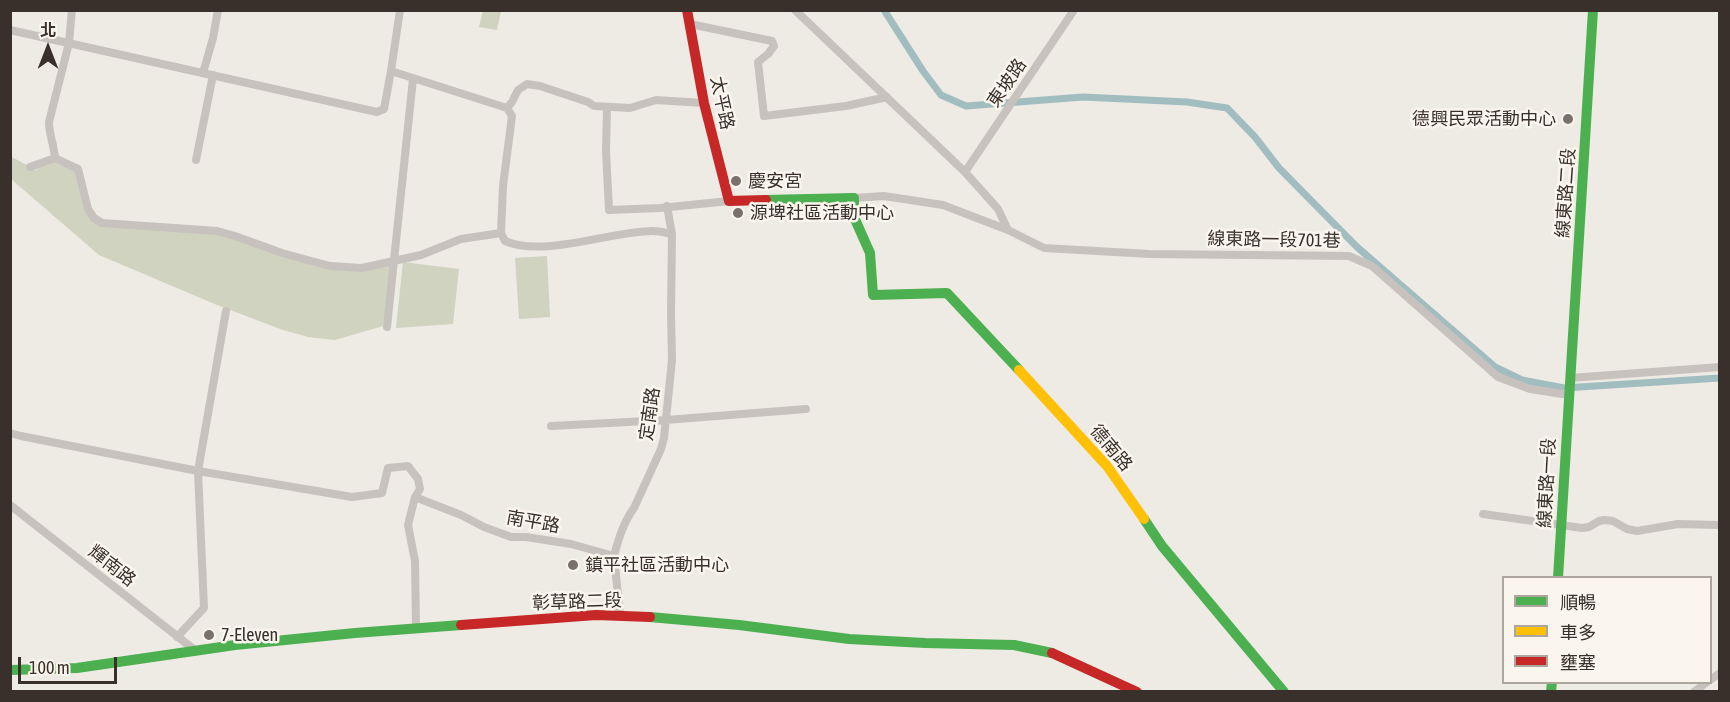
<!DOCTYPE html>
<meta charset="utf-8">
<style>
body{margin:0}
#map{position:relative;width:1730px;height:702px;overflow:hidden;background:#eeeae4;font-family:"Asap Condensed","Noto Sans TC",sans-serif}
canvas{display:block}
.frame{position:absolute;inset:0;border:12px solid #39302b;pointer-events:none}
.legend{position:absolute;left:1502px;top:576px;width:210px;height:108px;box-sizing:border-box;background:#faf5ed;border:2px solid #ada69f;margin:0;padding:8px 10px;list-style:none;font-size:18px;color:#39302b}
.legend li{display:flex;align-items:center;gap:12px;height:30px}
.legend b{width:30px;border:2px solid #ada69f}
.north{position:absolute;left:18px;top:18px;width:60px;height:60px;-webkit-text-stroke:4px #faf5ed;paint-order:stroke;rotate:0deg;font-size:16px;font-weight:700;line-height:24px;text-align:center;color:#39302b}
.north::after{content:'';display:block;margin:auto;width:21px;height:27px;background:#39302b;clip-path:polygon(50% 0,100% 100%,50% 72%,0 100%)}
.scale{position:absolute;left:18px;top:657px;width:99px;height:27px;box-sizing:border-box;border:3px solid #39302b;border-top:0;padding-left:8px;font-size:18px;line-height:21px;white-space:nowrap;color:#39302b;-webkit-text-stroke:4px #faf5ed;paint-order:stroke}
</style>
<div id="map">
<canvas width="1730" height="702"></canvas>
<div class="frame"></div>
<ul class="legend">
<li><b style="height:8px;background:#4caf50"></b>順暢</li>
<li><b style="height:8px;background:#ffc107"></b>車多</li>
<li><b style="height:8px;background:#c62828"></b>壅塞</li>
</ul>
<div class="north">北</div>
<div class="scale">100 m</div>
</div>
<script>
const g = document.querySelector('canvas').getContext('2d');
g.lineJoin = 'round';
function paint(path, color) { g.fillStyle = color; g.fill(path, 'evenodd'); }
function stroke(path, color, width, dash) { g.strokeStyle = color; g.lineWidth = width; g.lineCap = dash ? 'butt' : 'round'; g.setLineDash(dash || []); g.stroke(path); }
function drawText(font, color, halo, rows, align = 'center') {
  g.font = font + ' "Asap Condensed","Noto Sans TC",sans-serif'; g.lineWidth = 5; g.setLineDash([]); g.textBaseline = 'middle'; g.strokeStyle = halo; g.fillStyle = color; for (const [text, x, y, turn = 0] of rows) {
    g.save(); g.translate(x, y); g.rotate((+turn || 0) * Math.PI / 180); g.textAlign = isNaN(turn) ? turn : align; if (halo) g.strokeText(text, 0, 0); g.fillText(text, 0, 0); g.restore();
  }
}
paint(new Path2D(`
 M483,11H501L497,30L479,27Z
 M10,156L36,170L54,157L80,165L85,186L87,205L96,221L204,226L238,234L290,254L353,267L393,262L383,326L335,340L308,337L283,330L217,305L99,255L11,179Z
 M547,256L550,317L519,319L515,258Z
 M403,262L459,269L453,324L396,328Z`), '#cfd3bf');
stroke(new Path2D(`
 M884,10L923,71L941,95L966,106L1083,97L1187,102L1227,108L1255,137L1279,168L1357,247L1495,367L1522,380L1564,388L1720,378`), '#a1bdbf', 7);
stroke(new Path2D(`
 M400,10L391,71L507,108L512,102L518,90L527,84L540,86L588,102L594,106L630,108L656,100L704,103
 M795,10L965,172L998,209L1008,230
 M690,24L772,41L774,46L768,54L758,62L764,116L846,106L887,97
 M10,30L377,112L384,109L391,71
 M203,73L213,38L218,10
 M607,107L606,151L609,210L660,208L729,201
 M507,108L512,116L503,186L501,233L505,241C543,258 611,231 653,231C660,231 666,233 672,234
 M55,158C54,145 49,134 49,122L69,43L72,10
 M196,160L213,75
 M30,167L55,158L78,169L88,209L94,218L102,223L217,231L235,236L282,253L330,266L362,268L421,255L461,239L501,233
 M965,172L1074,10
 M854,198L884,196L943,205L1008,230L1044,248L1150,254L1349,256L1372,266L1498,377L1530,389L1569,395
 M387,327L413,79
 M1570,378L1720,367
 M551,426L666,420L806,409
 M10,433L21,436L198,471L352,497L382,493L388,468L408,466L418,479L420,489L415,497L408,525L415,561L416,628
 M415,497L461,515L484,527L511,537H526L571,544L614,556
 M10,505L196,651
 M1483,514L1582,528L1589,527L1599,521L1604,520L1613,521L1627,529L1637,531L1678,524L1720,525
 M620,616L614,556C618,540 624,521 634,508L661,449L664,438L672,360L671,312L672,234L667,206
 M177,637L204,608L198,471L226,311
 M1710,680L1720,673
 M1694,692L1707,682`), '#c7c2bd', 8);
stroke(new Path2D(`
 M766,200L854,198V217L870,253L873,295L947,293L1019,370
 M1144,519L1162,546L1284,692
 M1558,578L1593,10
 M650,617L739,625L849,639L925,643L1014,645L1052,653
 M10,670L77,668L235,645L355,633L461,625
 M1551,692L1552,682`), '#4caf50', 10);
stroke(new Path2D(`
 M1019,370L1107,466L1144,519`), '#ffc107', 10);
stroke(new Path2D(`
 M687,10L704,103L729,201L766,200
 M461,625L596,615L650,617
 M1052,653L1137,692`), '#c62828', 10);
for (const [x, y, r, color] of [
 [1568,119,6,"#78716c"],
 [736,181,6,"#78716c"],
 [738,213,6,"#78716c"],
 [573,565,6,"#78716c"],
 [209,635,6,"#78716c"]
]) { const dot = new Path2D(); dot.arc(x, y, r, 0, 2 * Math.PI); g.fillStyle = color; g.fill(dot); stroke(dot, '#faf5ed', 2); }
drawText('18px', '#39302b', '#faf5ed', [
 ["東坡路",1007,83,-56],
 ["太平路",722,103,78],
 ["線東路二段",1566,193,-86],
 ["線東路一段701巷",1274,240,1],
 ["定南路",650,414,-82],
 ["德南路",1111,448,50],
 ["線東路一段",1547,483,-87],
 ["南平路",533,522,10],
 ["輝南路",112,566,38],
 ["彰草路二段",577,602,-2]
]);
drawText('18px', '#39302b', '#faf5ed', [
 ["德興民眾活動中心",1556,119,"right"],
 ["慶安宮",748,181],
 ["源埤社區活動中心",750,213],
 ["鎮平社區活動中心",585,565],
 ["7-Eleven",221,635]
], 'left');
</script>
